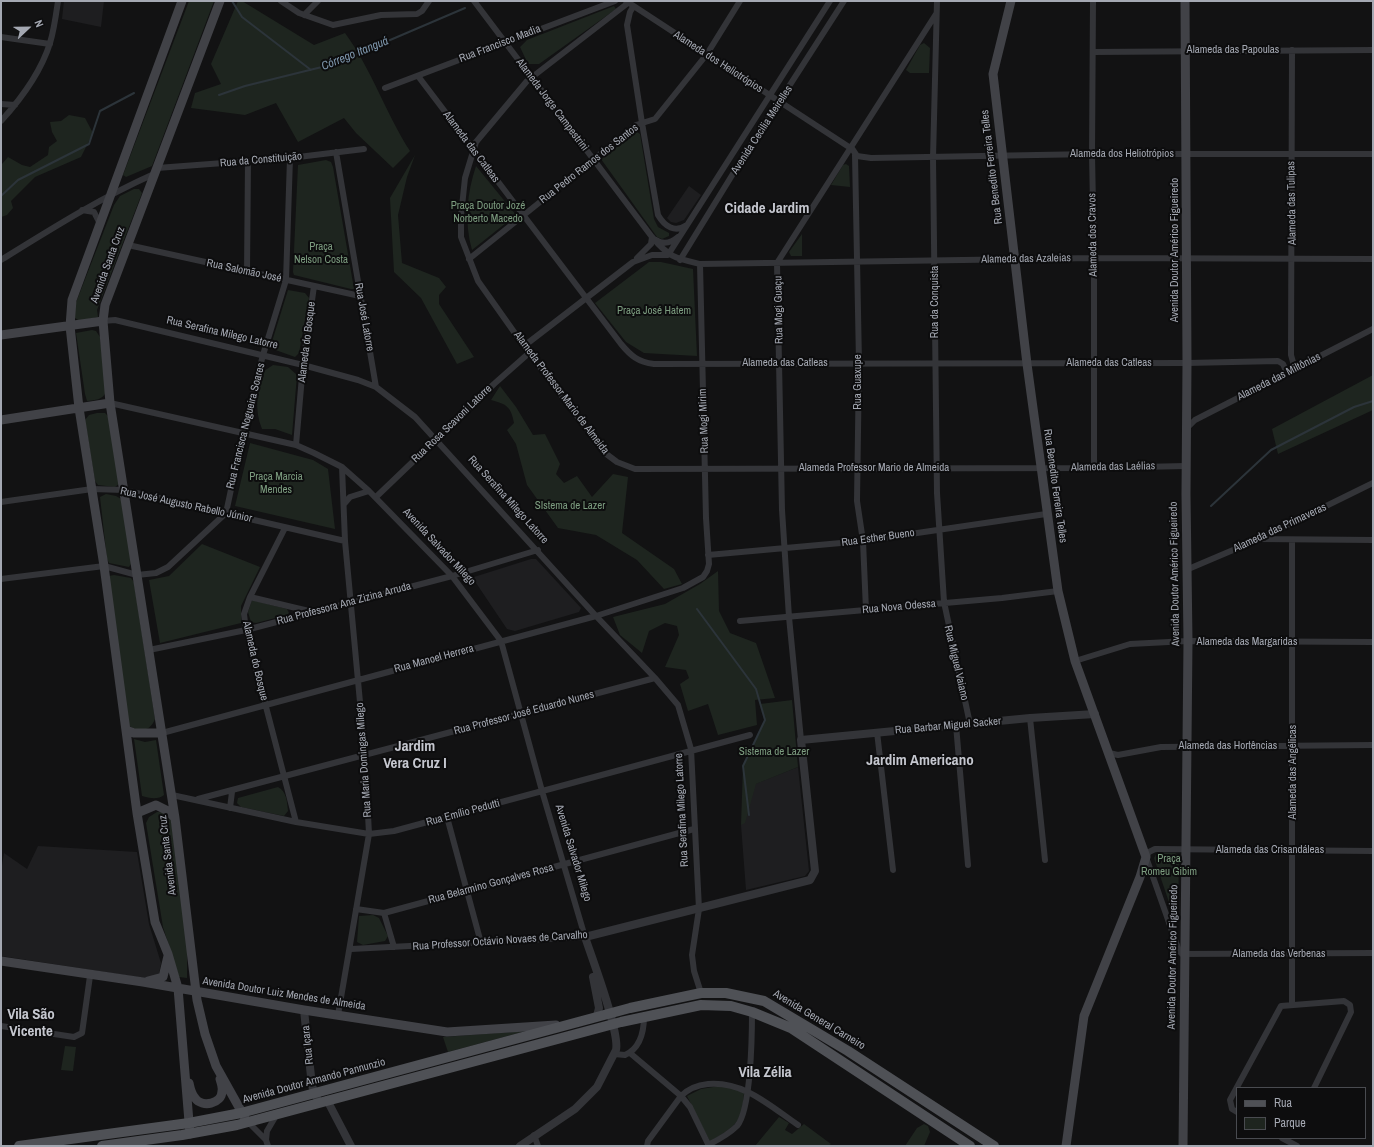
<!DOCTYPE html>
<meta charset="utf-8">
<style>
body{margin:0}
#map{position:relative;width:1374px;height:1147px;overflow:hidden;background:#121213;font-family:"Archivo Narrow",sans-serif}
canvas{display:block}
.frame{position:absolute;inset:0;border:2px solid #a4a8b2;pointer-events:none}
.legend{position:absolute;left:1236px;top:1087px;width:130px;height:52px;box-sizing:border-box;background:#0d0d0e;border:1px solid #494b50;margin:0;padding:5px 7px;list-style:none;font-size:12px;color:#a4a8b2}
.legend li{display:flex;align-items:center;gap:8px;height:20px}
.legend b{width:20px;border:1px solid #494b50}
.north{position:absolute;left:8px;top:8px;width:40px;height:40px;-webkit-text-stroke:3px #0d0d0e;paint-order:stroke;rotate:68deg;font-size:11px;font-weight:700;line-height:16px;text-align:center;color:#a4a8b2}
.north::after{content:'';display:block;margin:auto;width:14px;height:18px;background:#a4a8b2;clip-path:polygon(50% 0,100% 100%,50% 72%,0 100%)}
</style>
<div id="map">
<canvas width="1374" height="1147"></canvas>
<div class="frame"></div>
<ul class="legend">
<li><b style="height:5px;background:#4f5156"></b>Rua</li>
<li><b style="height:11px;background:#1e251f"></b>Parque</li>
</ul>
<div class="north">N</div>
</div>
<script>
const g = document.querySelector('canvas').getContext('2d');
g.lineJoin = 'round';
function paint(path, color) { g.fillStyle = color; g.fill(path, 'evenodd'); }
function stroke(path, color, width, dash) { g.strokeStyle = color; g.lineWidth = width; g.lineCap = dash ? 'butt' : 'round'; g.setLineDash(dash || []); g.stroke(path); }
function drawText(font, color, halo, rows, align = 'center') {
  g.font = font + ' "Archivo Narrow",sans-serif'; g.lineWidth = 4; g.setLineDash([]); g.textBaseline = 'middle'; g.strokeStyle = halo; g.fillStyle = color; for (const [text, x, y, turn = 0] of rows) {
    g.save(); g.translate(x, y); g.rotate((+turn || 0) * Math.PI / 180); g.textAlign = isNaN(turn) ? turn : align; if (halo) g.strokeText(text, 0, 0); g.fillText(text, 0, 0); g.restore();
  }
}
paint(new Path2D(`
 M64,1H104L101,27L62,19Z
 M689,186L701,195L684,220L676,223L671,222L667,218Z
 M531,559H536L581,608L579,612L515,631L507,629L474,580V577Z
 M798,767L809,871L805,876L746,890L741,825L755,784Z
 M38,846L137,852L149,924L161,963L159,974L150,979L1,956V872L4,853L27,869Z`), '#1e1e20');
paint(new Path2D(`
 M189,1H214L152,166L126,177L123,175Z
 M238,1H242L314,45L345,33C372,70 385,112 410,151L393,168L356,133L344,118L298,142L276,103L245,115L191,108L195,93L221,84L211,64Z
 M614,6L616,9L539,64H528L520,47L527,40Z
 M924,43L930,48L929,73H910L906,70L920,45Z
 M69,115L85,118L93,133L81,157L35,177L11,201L13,208L7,215L1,217L2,164L8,157L22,165L30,167L48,155L49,147L57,141L52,132L50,122L61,121Z
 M637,132L640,134L654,219L658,227L669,233V236L662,239L657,237L601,159Z
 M415,155L407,177L398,215L402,263L439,278L446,287L439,295V304L474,357L457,364L421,298L394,272L390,198Z
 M326,160L331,162L333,167L354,289H351L294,275L293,272L298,165Z
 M846,164L849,166L850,187L831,185L843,165Z
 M476,166L516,215L472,250C464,222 467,193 476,166Z
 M134,189H139L142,193L97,310L98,317L80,321L75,318V305L114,205L120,196Z
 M802,234V256H791L789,252Z
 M649,262H661L693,269L697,356L644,353L626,342L595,303Z
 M288,290L305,293L309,298L299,353L295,357L270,348Z
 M92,330L96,331L100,337L106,392C102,400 96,400 87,401L85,394L76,333Z
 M273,365L288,367L297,375L292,435L275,429H262C254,410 257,389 264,371Z
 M1373,375V410L1278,454L1272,429Z
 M500,386L516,407L533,435L545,434L560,464L556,474L564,483L577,476L592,497L613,474L628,477L622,533L674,569L682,584L664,589L637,560L596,535L558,528L527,485L516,444L507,430L514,423C511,406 506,404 491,400Z
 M97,413H105L110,418L119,484L115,487L98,485L95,481L85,420L89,415Z
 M250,443L313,460L328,469L335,529L235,506Z
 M106,494L116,496L123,500L132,562L129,567L109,563L107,559L100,497Z
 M202,544L260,567L241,606V623L160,643L149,580L169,576Z
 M718,571L719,611L730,633L756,643L775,698L755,700L757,725L718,735L708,704L688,711L680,684L689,678L686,670L665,667L679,635L677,626L665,623L649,631L642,653L620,635L613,617L665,604L700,584Z
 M114,575L131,578L134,582L155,719C150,732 139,733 128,725L109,576Z
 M252,600L287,609L289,613L287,615L256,623L251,622L248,612Z
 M792,700L798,767L756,784L745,823L741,825L743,766L765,720L760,704Z
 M134,739L145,742L156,740L164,795C158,800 149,798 142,796Z
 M278,787C287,792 287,802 288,811L284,816L241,807L237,803L238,798Z
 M157,812H164L171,818L187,946V978L179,977L163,927L146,823L149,817Z
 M1157,853H1175L1179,855L1178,921L1175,920L1154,858Z
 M373,915L379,918L388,936L385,941L363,945L357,942L359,916Z
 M526,1031L448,1052L443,1037Z
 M65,1046L76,1047L73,1071L61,1070Z
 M719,1086L732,1088L744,1093C742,1125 734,1126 710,1142L687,1096L701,1089Z
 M779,1117L789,1123L785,1130L792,1134L804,1124L831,1144L828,1146H755Z
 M924,1124L928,1126L930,1132L924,1146H905L917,1128Z`), '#1e251f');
stroke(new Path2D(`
 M232,1L242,17L311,70
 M219,95L245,86L334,64L465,8
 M1,196L18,180L89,144L100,111L134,93
 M1211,506L1271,450L1354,407L1373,401
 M697,609L756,689L765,720L743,766L749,815`), '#2c343a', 2);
stroke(new Path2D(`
 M281,1L299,13L333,25L381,15L417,14L422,11L429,1
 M474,1L652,237C669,257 674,258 700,264L1094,258L1373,259
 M626,1L852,149
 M937,1L933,158L937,493L944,602L970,724
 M1093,1L1092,154L1094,258V468
 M628,3L527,81L476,142L465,178L461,216V237L478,281L524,346L605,453L617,462L635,469L1094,468L1186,466
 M633,7L630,12L627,25L642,123L658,215C665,227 675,233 687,225
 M304,15L318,1
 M1,37L50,44
 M1292,50L1291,355L1295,369
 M1093,52L1373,50
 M418,76L621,344C631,356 638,362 654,364L1187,363L1278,361L1283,364L1287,373
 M385,88L615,1
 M1,104L15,105
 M1,121C21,99 41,72 50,43C54,30 56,15 58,1
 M851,147L857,156L871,158L1092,154H1373
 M336,152L376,387
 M855,155L859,363L857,501L863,541L866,610
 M157,168L290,158L364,149
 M82,210L94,212L100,224
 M656,240C664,245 671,243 678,237
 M128,245L360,296
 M637,258L651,244L652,237
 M469,259L636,125L655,119L707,54L740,1
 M1,260C51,229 100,198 154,174
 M680,260L739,164L844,1
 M247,272L248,161
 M103,321L115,320L303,365L358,380L376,387L415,417L596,616L655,678L678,705L691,749L699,909L692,955L694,971L701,993
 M524,346L633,262L652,255H668L830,1
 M110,403L296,445L314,453L342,467L369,491L452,576L501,641L542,791L585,937L351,949
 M1187,428L1195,420L1373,329
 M296,445L303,365L314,286
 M376,497L494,384L529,353
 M1,502L92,489L124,490L345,541
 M344,504L350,497L369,491
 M285,528L250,597L244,614L246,630L296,822
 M1260,539L1373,540
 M1292,540V1004
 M708,555L863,541L1046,514
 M1186,570L1259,539L1373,483
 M1,579L104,566L137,575L156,573L168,567L226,513L243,433L263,355L286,280L290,158
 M250,597L313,612
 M740,621L1002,598L1058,591
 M149,650L246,630L452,576L538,550
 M1075,661L1130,644L1188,641L1373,642
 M1030,718L1045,860
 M956,725L968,865
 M877,732L893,870
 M162,733L596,616L683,588L703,577L707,571L709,564L706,518L700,264
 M801,740L789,617L782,510L777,263L936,14
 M1109,753L1118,755L1161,747L1373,745
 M172,795L296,822L369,834L394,831L750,735
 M198,799L655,678
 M230,808L232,792
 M447,817L481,943
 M1373,851L1155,849L1149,852L1146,857L1179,951L1182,954L1373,953
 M356,909L384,913L694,829
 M384,913L394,947
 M338,1015L369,834L365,756L345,541L342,467
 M1,1026L74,1037L82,1033L90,976
 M630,1053L681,1096L690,1107L709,1146
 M614,1054L625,1055C641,1048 644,1031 644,1016
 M1237,1112L1232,1109L1230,1100L1281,1006L1344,1001L1350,1005L1351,1012L1314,1088
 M248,1122L266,1140L268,1146
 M534,1135L538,1146
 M1282,1138L1297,1146
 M266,1140L267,1131L277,1114
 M708,1145C718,1140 729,1134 737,1126C751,1110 752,1036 752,1012
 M647,1146L648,1141L681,1096C688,1089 698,1085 708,1084C744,1081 770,1106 798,1125`), '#333438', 6);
stroke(new Path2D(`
 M585,937L810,880L815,871L801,740L1030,718L1095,714
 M593,977L599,1008L597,1016
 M304,1010L312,1086L317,1098
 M327,1100L351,1146
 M520,1146L575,1109L597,1087L616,1050C620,1032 592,958 585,937`), '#333438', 8);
stroke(new Path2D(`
 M182,1L72,300L70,326L79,408L104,566L137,813L155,922L168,954L178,988L190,1134
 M220,1L105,305L103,321L110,403L175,818L197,1000L205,1034L216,1066L245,1118
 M1011,1L993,74L1027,364L1058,591L1075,661L1146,857L1140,877L1084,1016L1066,1146
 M1,335L103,321
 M1,420L110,403
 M126,730L134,733H162
 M137,813L156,805L166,810L175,818
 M1,961L143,982L304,1010L447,1032L556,1025
 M148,981L163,977L168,956
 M189,1083C190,1088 192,1095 195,1098C202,1108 222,1104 222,1091C223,1087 221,1083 220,1079
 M1183,1146L1188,641L1186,494L1187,363L1185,1`), '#414247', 9);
stroke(new Path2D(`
 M19,1146L189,1123L241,1113L630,1008L701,993H726L764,1001L848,1051L994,1146
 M102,1146L182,1135L237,1125L621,1022L701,1005L731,1006L752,1012L791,1028L970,1146`), '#4f5156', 10);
drawText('11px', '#a4a8b2', '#0d0d0e', [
 ["Rua Francisco Madia",500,44,-21],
 ["Alameda das Papoulas",1233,50],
 ["Alameda dos Heliotrópios",718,62,33],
 ["Alameda Jorge Campestrini",552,105,53],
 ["Avenida Cecilia Meirelles",762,130,-57],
 ["Alameda das Catleas",471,147,53],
 ["Alameda dos Heliotrópios",1122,154],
 ["Rua da Constituição",261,160,-5],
 ["Rua Pedro Ramos dos Santos",589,164,-38],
 ["Rua Benedito Ferreira Telles",992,167,-97],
 ["Alameda das Tulipas",1292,203,-91],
 ["Alameda dos Cravos",1093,235,-91],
 ["Avenida Doutor Américo Figueiredo",1175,250,-90],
 ["Alameda das Azaleias",1026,259,-1],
 ["Avenida Santa Cruz",108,265,-70],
 ["Rua Salomão José",244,271,12],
 ["Rua da Conquista",935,302,-90],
 ["Rua Mogi Guaçu",779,310,-91],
 ["Rua José Latorre",364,317,80],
 ["Rua Serafina Milego Latorre",222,333,13],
 ["Alameda do Bosque",307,342,-83],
 ["Alameda das Catleas",785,363],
 ["Alameda das Catleas",1109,363],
 ["Alameda das Miltônias",1279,377,-27],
 ["Rua Guaxupe",858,382,-90],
 ["Alameda Professor Mario de Almeida",561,393,53],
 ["Rua Mogi Mirim",704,421,-92],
 ["Rua Rosa Scavoni Latorre",452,424,-44],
 ["Rua Francisca Nogueira Soares",246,426,-76],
 ["Alameda das Laélias",1113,467,-1],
 ["Alameda Professor Mario de Almeida",874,468],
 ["Rua Benedito Ferreira Telles",1055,486,82],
 ["Rua Serafina Milego Latorre",508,500,48],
 ["Rua José Augusto Rabello Júnior",186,505,12],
 ["Alameda das Primaveras",1280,528,-25],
 ["Rua Esther Bueno",878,538,-8],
 ["Avenida Salvador Milego",439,547,47],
 ["Avenida Doutor Américo Figueiredo",1175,574,-91],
 ["Rua Professora Ana Zizina Arruda",344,604,-15],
 ["Rua Nova Odessa",899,607,-5],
 ["Alameda das Margaridas",1247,642],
 ["Rua Manoel Herrera",434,659,-15],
 ["Alameda do Bosque",255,661,77],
 ["Rua Miguel Vaiano",956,663,77],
 ["Rua Professor José Eduardo Nunes",524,713,-15],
 ["Rua Barbar Miguel Sacker",948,726,-5],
 ["Alameda das Hortências",1228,746],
 ["Rua Maria Domingas Milego",364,760,-94],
 ["Alameda das Angélicas",1293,772,-90],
 ["Rua Serafina Milego Latorre",682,810,-93],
 ["Rua Emílio Pedutti",463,813,-15],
 ["Alameda das Crisandáleas",1270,850],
 ["Avenida Salvador Milego",573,853,73],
 ["Avenida Santa Cruz",168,855,-97],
 ["Rua Belarmino Gonçalves Rosa",491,884,-15],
 ["Rua Professor Octávio Novaes de Carvalho",500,941,-4],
 ["Alameda das Verbenas",1279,954],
 ["Avenida Doutor Américo Figueiredo",1173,957,-89],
 ["Avenida Doutor Luiz Mendes de Almeida",284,994,9],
 ["Avenida General Carneiro",819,1020,31],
 ["Rua Içara",308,1045,-96],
 ["Avenida Doutor Armando Pannunzio",314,1081,-15]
]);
drawText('11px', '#7c9c7f', '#0d0d0e', [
 ["Praça Doutor Jozé",488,206],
 ["Norberto Macedo",488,219],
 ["Praça",321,247],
 ["Nelson Costa",321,260],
 ["Praça José Hatem",654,311],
 ["Praça Marcia",276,477],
 ["Mendes",276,490],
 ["SIstema de Lazer",570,506],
 ["Sistema de Lazer",774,752],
 ["Praça",1169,859],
 ["Romeu Gibim",1169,872]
]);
drawText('italic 12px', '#7d95ab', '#0d0d0e', [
 ["Córrego Itanguá",355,54,-22]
]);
drawText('bold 15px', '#c5c7cf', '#0d0d0e', [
 ["Cidade Jardim",767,209],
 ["Jardim",415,747],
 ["Vera Cruz I",415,764],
 ["Jardim Americano",920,761],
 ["Vila São",31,1015],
 ["Vicente",31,1032],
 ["Vila Zélia",765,1073]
]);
</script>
